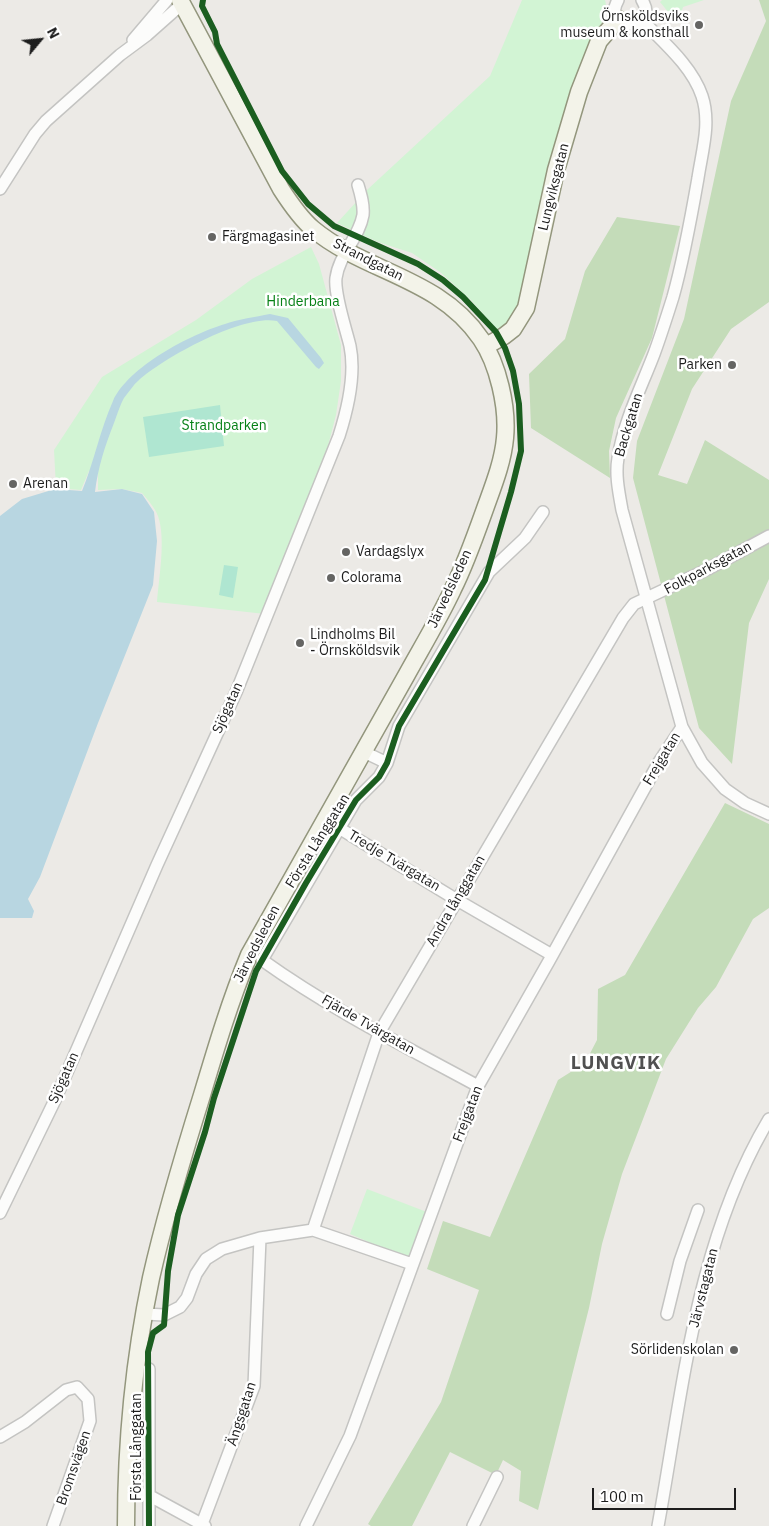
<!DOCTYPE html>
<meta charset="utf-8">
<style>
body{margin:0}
#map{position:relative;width:769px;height:1526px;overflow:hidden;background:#eceae6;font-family:"IBM Plex Sans",sans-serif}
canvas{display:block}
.north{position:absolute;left:15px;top:15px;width:50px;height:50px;-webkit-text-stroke:4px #fff;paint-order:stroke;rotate:62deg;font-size:14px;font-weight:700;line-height:20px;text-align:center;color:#1d1d1d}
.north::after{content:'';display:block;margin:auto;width:18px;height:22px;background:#1d1d1d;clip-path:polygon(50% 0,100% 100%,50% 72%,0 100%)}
.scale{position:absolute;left:592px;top:1488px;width:144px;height:22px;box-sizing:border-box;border:2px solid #1d1d1d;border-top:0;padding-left:6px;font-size:15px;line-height:18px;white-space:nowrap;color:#1d1d1d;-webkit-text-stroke:4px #fff;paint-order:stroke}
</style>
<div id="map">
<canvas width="769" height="1526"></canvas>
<div class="north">N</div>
<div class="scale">100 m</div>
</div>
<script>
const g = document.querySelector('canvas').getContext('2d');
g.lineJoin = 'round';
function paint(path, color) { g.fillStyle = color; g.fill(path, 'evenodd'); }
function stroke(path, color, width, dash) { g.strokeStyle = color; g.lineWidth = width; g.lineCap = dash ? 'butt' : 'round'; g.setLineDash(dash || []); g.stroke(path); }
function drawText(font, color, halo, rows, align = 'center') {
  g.font = font + ' "IBM Plex Sans",sans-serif'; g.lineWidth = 5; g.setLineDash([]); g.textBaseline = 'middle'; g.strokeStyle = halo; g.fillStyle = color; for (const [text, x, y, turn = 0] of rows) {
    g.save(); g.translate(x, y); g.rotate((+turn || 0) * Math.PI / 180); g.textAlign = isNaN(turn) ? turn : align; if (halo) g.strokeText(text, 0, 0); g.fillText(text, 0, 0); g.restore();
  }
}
paint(new Path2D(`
 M759,0H769V302L731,329L692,389L658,475L687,484L705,440L769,480V579L749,623L732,764L699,728L633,478L637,441L684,319L731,101L766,21Z
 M617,217L680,226L652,338L616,418L609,451L610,478L531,428L529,374L565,339L585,271Z
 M725,803L769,824V908L753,919L716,987L698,1008L666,1059L622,1174L602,1244L589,1308L538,1510L519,1501L521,1471L503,1460L496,1475L450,1452L412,1526H371L368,1524L441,1402L479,1290L427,1269L443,1221L490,1237L558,1080L585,1063L597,1040L598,989L625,975Z`), '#c4dcb9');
paint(new Path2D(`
 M522,0H605C609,12 600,27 595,38L524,307L501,334L470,299L440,272L412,253L378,242L337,223L368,189L490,76Z
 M662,0H704L683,7L678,24L660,2Z
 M311,247L319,264L341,345V381L336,415L321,473L265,614L157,602C159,577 166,539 158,516C155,508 148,500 142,493L122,489L98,490V472L89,471L81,490L56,488L54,450L102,377L196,320L252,279Z
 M367,1189L432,1214L413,1261L350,1234Z`), '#d2f4d4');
paint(new Path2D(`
 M220,405L224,446L149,457L143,417Z
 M224,565L238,567L233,598L219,595Z`), '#afe6d1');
paint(new Path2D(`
 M270,314L288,318L321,358L324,363L319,369L316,367L277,321C242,314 164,358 139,380C133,385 129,392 124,398C120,405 117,415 114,423C105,446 98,467 95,492L122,489L142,494L154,512L157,541L153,585L98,723L40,877L28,899L34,911L32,918H0V516L22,499L55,489L82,491C94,462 100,430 113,401C128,367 191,334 225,324C239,319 255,317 270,314Z`), '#b8d6e1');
const street = new Path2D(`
 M618,0C600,32 661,31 642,0
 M642,20C663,42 692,66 702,96C711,123 702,151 698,178C691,218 684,258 673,297C667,316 661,335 654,354C641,388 624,421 618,458C615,475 619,493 622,510L682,727L702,763L725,789L745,803L769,814
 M133,40L167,0
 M0,189L35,134L46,121L120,55L147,35L182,4
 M364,752L387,763
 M339,828L457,900L552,955
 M478,1086C404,1046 329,1008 262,960L356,800L379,777L387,763L399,726L489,572L525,538L543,512
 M0,1213L55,1100L157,865L237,690L339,436C348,408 356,375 350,346C346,329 334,294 336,278C339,255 359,238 363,215C364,205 361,195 358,185
 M313,1230L379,1033L623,618L634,604L706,570L769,536
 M145,1314L164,1315L180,1307L187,1298L196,1274L206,1259L222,1249L260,1238L313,1230L412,1264
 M667,1314L680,1261L698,1210
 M0,1437L25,1422L66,1390L77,1387L88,1399L90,1421L53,1526
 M126,1492L150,1496L205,1526
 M202,1524L254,1386L260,1238
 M149,1526V1369
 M306,1526L350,1436L478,1086L549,961L659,762L682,727
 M473,1526L497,1477
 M658,1526C683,1389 696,1241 769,1119`);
const secondary = new Path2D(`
 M486,346L504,336L513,329L526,308L556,170L579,92L599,41L618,19
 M126,1526C126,1443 134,1359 151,1278C165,1216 183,1156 202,1095C216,1048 230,1001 249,955C301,862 354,770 406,676C422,647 439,619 453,589C466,563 476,534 486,506C494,484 503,461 505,438C508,407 498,364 481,339C439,277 366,273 313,229C300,218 290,203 281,189L180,0`);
stroke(street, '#c4c4c2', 14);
stroke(secondary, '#93967d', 19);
stroke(street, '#fcfcfb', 11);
stroke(secondary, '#f3f3e9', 16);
stroke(new Path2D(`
 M149,1526L148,1352L153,1333L164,1325L168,1271L178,1215L205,1132L214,1098L256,971L306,883L356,800L379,777L387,763L399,726L485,580L511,492L521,451L519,404L513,371L505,348L496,332L463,297L443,280L418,264L334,226L308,204L282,171L217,44L215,32L202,6L203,0`), '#1b5e20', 6);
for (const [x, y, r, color] of [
 [699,25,5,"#656563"],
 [212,237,5,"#656563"],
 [732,365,5,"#656563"],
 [13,484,5,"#656563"],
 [346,552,5,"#656563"],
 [331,578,5,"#656563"],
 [300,643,5,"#656563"],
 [734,1350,5,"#656563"]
]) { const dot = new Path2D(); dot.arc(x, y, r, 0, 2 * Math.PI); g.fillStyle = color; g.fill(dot); stroke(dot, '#fff', 2); }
drawText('14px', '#1d1d1d', '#fff', [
 ["Örnsköldsviks",689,17,"right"],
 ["museum & konsthall",689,33,"right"],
 ["Färgmagasinet",222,237],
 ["Parken",722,365,"right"],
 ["Arenan",23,484],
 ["Vardagslyx",356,552],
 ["Colorama",341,578],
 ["Lindholms Bil",310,635],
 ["- Örnsköldsvik",310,651],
 ["Sörlidenskolan",724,1350,"right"]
], 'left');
drawText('14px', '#1d1d1d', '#fff', [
 ["Lungviksgatan",554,187,-76],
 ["Strandgatan",368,260,27],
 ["Backgatan",629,425,-73],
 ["Folkparksgatan",708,568,-28],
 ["Järvedsleden",450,589,-65],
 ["Sjögatan",228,708,-66],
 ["Frejgatan",662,759,-59],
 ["Första Långgatan",318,841,-58],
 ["Tredje Tvärgatan",394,861,31],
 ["Andra långgatan",456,901,-60],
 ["Järvedsleden",257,944,-63],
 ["Fjärde Tvärgatan",368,1025,30],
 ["Sjögatan",64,1078,-66],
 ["Frejgatan",468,1114,-69],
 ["Järvstagatan",704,1288,-76],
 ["Ängsgatan",242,1414,-72],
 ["Första Långgatan",137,1447,-90],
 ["Bromsvägen",74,1468,-71]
]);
drawText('14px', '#068016', '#fff', [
 ["Hinderbana",303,302],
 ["Strandparken",224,426]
]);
g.letterSpacing = '1px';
drawText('bold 19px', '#505050', '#fff', [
 ["LUNGVIK",616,1064]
]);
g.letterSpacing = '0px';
</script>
